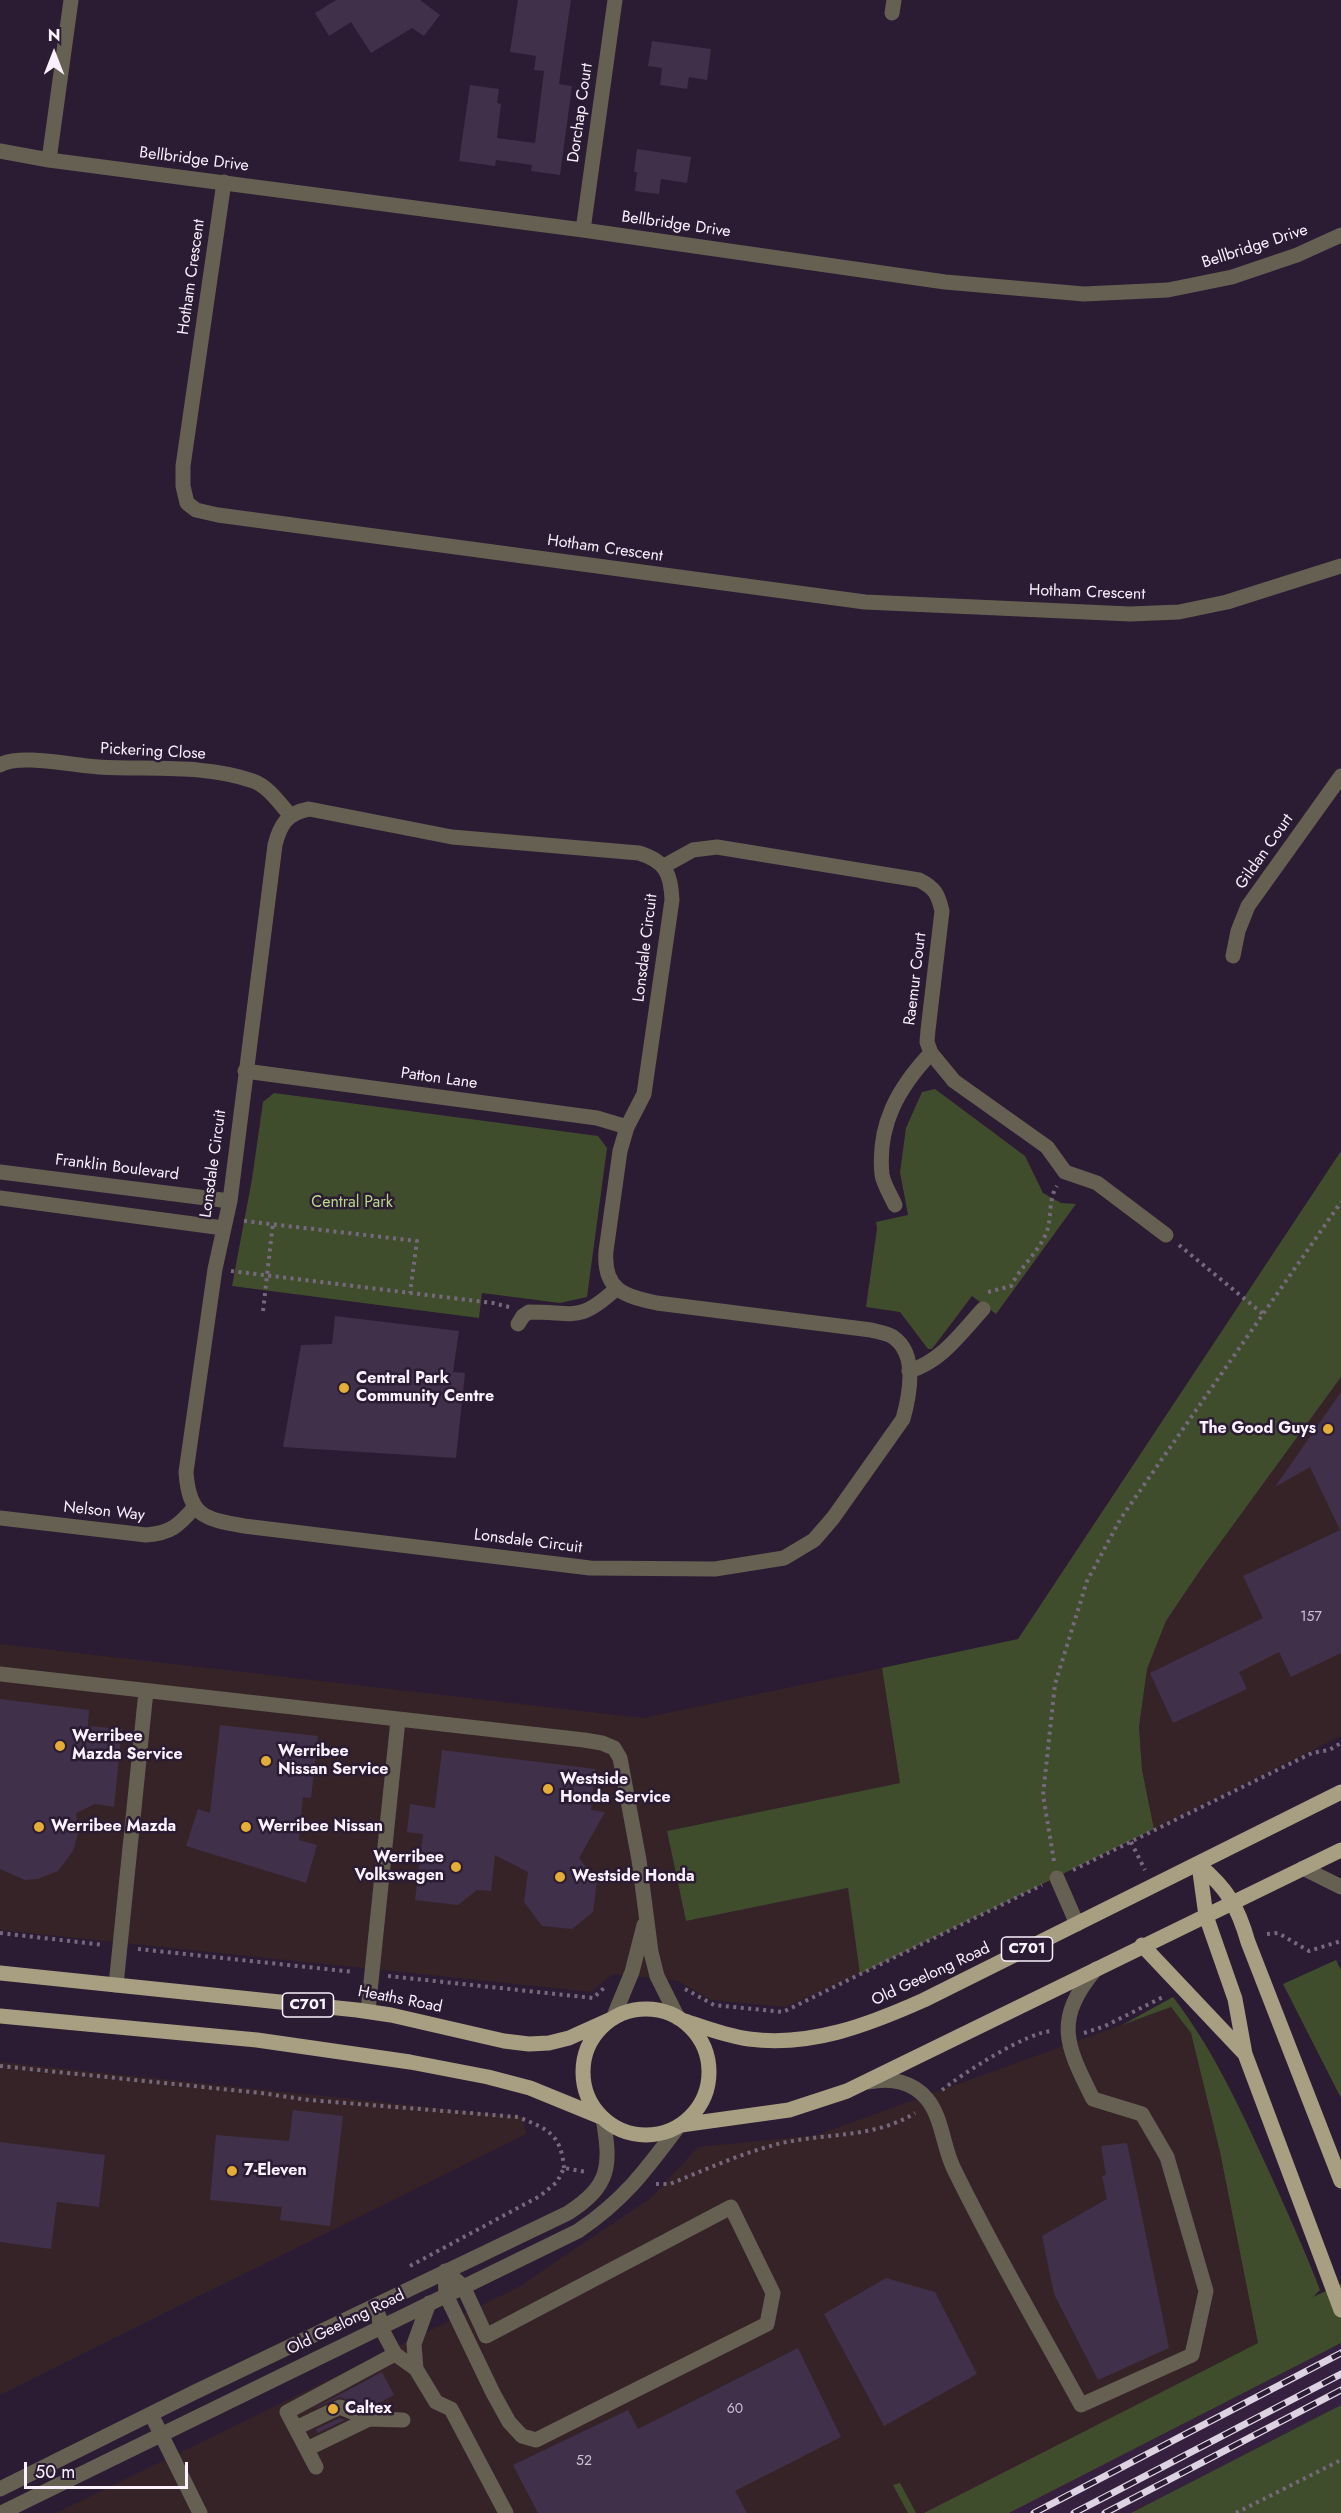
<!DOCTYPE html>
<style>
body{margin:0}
#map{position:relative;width:1341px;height:2513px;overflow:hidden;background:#2b1b33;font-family:Jost,sans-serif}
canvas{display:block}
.north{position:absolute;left:24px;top:24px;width:60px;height:60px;-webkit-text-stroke:4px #2b1b33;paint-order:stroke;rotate:0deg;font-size:16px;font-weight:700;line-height:24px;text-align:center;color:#faf1fe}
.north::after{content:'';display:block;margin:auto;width:21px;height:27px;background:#faf1fe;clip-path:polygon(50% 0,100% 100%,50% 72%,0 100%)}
.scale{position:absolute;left:24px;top:2462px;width:164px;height:27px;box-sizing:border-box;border:3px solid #faf1fe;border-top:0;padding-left:8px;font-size:18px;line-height:21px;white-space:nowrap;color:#faf1fe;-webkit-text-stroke:4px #2b1b33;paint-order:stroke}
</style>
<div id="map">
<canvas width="1341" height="2513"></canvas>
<div class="north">N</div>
<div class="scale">50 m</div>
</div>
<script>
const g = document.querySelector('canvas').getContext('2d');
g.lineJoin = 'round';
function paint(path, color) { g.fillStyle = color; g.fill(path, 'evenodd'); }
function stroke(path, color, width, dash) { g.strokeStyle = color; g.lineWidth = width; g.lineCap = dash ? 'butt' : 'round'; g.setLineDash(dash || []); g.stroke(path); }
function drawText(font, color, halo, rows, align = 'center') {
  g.font = font + ' Jost,sans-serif'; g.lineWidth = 5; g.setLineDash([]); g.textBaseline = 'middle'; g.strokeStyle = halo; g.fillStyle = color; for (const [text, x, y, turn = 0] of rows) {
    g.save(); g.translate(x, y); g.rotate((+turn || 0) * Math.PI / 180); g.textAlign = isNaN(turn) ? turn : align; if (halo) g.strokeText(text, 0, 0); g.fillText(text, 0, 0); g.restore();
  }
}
paint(new Path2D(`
 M1341,1377V1736L1154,1829L1142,1770L1139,1727L1147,1669L1166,1621L1201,1569Z
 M0,1644L643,1718L882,1668L900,1783L667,1831L686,1921L848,1888L860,1974L786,2007L711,2000L678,1981L613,1974L592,1992L0,1930Z
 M1171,2007L1191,2033L1220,2152L1258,2343L927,2513H56L517,2288L652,2197L698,2147L817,2135Z
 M0,2062L523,2117L526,2134L0,2395Z`), '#362328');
paint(new Path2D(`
 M1341,2343V2405L1131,2513H1009Z`), '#35213f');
paint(new Path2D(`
 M935,1089L1025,1156L1043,1193L1061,1203L1076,1204L996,1314L972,1296L932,1349H928L900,1312L866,1307L877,1229L876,1222L908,1215L900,1172L906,1128L922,1092Z
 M274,1093L598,1136L607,1148L587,1297L560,1303L482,1293L479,1318L232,1286L252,1179L263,1102Z
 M1341,1151V1377L1201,1569L1166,1621L1147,1669L1139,1727L1142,1770L1154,1829L860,1974L848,1888L686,1921L667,1831L900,1783L882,1668L1018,1639Z
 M1336,1960L1341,1970V2098L1283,1984Z
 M1173,1997C1213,2049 1240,2108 1267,2167C1285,2207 1304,2248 1320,2290L1313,2297L1341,2284V2343L1009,2513H924L1258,2343L1220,2152L1191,2033L1171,2007L1122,2025Z
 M1341,2405V2513H1131Z
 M900,2483L916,2513H908L893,2485Z`), '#404d2d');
paint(new Path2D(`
 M336,0H420L440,15L424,36L412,28L371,53L351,22L329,36L315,13Z
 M518,0H571L559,84L572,86L560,175L531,171L532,165L496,160L495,166L459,161L470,85L499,89L497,103L501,104L497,138L535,143L544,71L534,70L536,56L510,52Z
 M652,41L711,49L707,80L689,77L687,89L660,85L662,68L648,66Z
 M637,149L691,157L687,183L661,179L659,194L635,191L637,172H634Z
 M335,1316L459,1331L453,1372L465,1373L456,1458L283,1447L301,1345L332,1344Z
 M1341,1392V1653L1291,1677L1279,1652L1239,1672L1247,1689L1173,1723L1150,1673L1263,1618L1243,1576L1340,1530L1310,1467L1275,1487Z
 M0,1699L89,1710L88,1726L122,1729L114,1807L95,1804L76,1813L78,1833L73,1851L58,1871L38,1879L25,1880L0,1869Z
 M220,1725L318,1736L311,1798L303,1797L299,1840L317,1845L306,1883L186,1846L198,1809L210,1813Z
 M442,1750L595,1769L591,1810L605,1812L579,1858L597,1881L593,1912L572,1929L542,1926L524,1902L528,1872L495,1855L491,1891L477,1890L458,1905L415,1900L423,1834L407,1832L410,1804L435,1808Z
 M293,2110L343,2116L330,2226L280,2220L282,2207L210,2200L216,2135L289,2141Z
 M0,2142L105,2155L99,2207L57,2202L51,2249L0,2242Z
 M1127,2143L1169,2348L1098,2380L1054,2294L1042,2236L1107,2199L1102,2176L1106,2175L1101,2146Z
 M886,2278L935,2292L977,2374L884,2426L824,2314Z
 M798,2348L841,2437L735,2491L747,2513H538L513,2465L628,2410L638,2429Z
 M382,2372L394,2395L369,2408L340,2397L313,2409Z
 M340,2418L345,2420L317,2433L316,2429Z`), '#41304a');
stroke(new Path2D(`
 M244,1221L417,1241L410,1293
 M1179,1245L1263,1314
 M231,1271L493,1303L509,1307
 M988,1292L1011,1286C1020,1268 1036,1254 1045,1236C1053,1220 1047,1201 1057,1186
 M263,1311L273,1223
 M1131,1842L1145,1870
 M1054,1861L1043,1795L1055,1684L1087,1581L1121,1518L1341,1202
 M1073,1870L1312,1753L1329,1750L1341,1743
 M0,1933L104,1945
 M1267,1934L1278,1933L1309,1951L1341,1941
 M138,1949L354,1972
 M388,1976L593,1998L604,1988
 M685,1989L714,2005L783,2012L1042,1885
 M1084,2033L1105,2026L1163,1997
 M0,2066L261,2093L309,2100L518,2117C548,2129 561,2134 564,2168
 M942,2090C962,2074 1028,2031 1053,2031
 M656,2184H670C707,2169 744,2152 782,2143C827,2133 875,2138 915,2113
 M410,2266L540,2196L557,2182L564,2168L587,2172
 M1236,2513L1341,2460`), '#77697d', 4, [3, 4.5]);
stroke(new Path2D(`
 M892,13L894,0
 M0,151L49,160L583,230L945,282L1084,294L1168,290L1232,277L1297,255L1341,235
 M49,160L71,0
 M224,182L183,466V486L187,503L196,510L218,515L865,602L1130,614L1179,612L1227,602L1341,566
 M583,230L615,0
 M0,765C19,753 75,766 99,767C150,770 205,764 253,781C268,786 280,804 290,815
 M309,809L452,837L639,853C665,861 671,873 672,900L644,1094L627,1127L620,1151L606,1251C603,1290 624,1296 657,1303L871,1330C878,1332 887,1333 893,1337C918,1354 910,1394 903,1419L833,1518L814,1540L784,1558L715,1569L590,1568L244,1526C204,1519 189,1516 186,1472L215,1269L230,1201L275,845C280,825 287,813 309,809Z
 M664,866L693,850L717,847L919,880C935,888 938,894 942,911L928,1030L927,1042L931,1053L954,1081L1047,1147L1065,1172L1097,1183L1166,1235
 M1233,956L1238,931L1248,906L1341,776
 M245,1071L597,1118L627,1127
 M0,1172L230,1201
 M0,1198L223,1228
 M895,1205C891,1196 884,1185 882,1175C877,1125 898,1088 931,1053
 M518,1324L523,1316L529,1312C577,1312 578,1323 616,1289
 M909,1371C941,1362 961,1333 983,1309
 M0,1518L146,1535C171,1533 178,1526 194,1508
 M0,1674L584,1740L602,1743L614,1748L620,1758L639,1860L651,1952L657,1976L678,2018
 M1303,1868L1341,1887
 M1057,1878L1077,1924
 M116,1985L146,1691
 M368,2011L398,1720
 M613,2018L632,1972L644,1925
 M869,2082C891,2077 913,2082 927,2099C942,2117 943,2146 953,2167C992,2248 1038,2326 1081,2405L1192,2355L1206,2291L1167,2157L1142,2114L1093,2099C1066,2045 1053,2020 1096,1969
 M731,2207L773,2293L767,2324L536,2440L522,2436L509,2422L493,2393L446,2295L445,2271L463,2286L486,2336Z
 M379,2316L380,2326L395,2354L416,2369L436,2402L451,2409L506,2513
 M416,2369L414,2344L429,2303
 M151,2414L200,2513
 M296,2428L340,2407L369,2419
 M307,2449L369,2419L403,2420
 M316,2467L287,2412L395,2354
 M0,2489L193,2393L568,2213C611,2185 611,2166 603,2118
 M1,2513L578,2231C624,2200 646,2170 678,2127`), '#656052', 15);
stroke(new Path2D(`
 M1199,1865L1206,1916L1235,1999L1245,2054L1341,2310
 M1199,1865C1227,1888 1238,1907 1248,1942L1341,2181
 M1142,1945L1245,2054
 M0,1973L357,2010L391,2015L504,2041L529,2044L549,2043L569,2038L609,2020
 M583 2072a63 63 0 1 1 126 0a63 63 0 1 1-126 0Z
 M0,2016L257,2040L410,2062L488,2077L530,2088L601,2117
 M682,2020C703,2027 726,2036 749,2039C811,2047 868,2025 924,2000L1341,1792
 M681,2125L789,2110L847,2091L1341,1850`), '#a89e81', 15);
const rail = new Path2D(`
 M1034,2513L1341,2353
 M1074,2513L1341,2374
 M1105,2513L1341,2390`);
stroke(rail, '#dcd2e1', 7);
stroke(rail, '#2b1b33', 4.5, [14]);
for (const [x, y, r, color] of [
 [344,1388,6,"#e4ad35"],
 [1328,1429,6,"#e4ad35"],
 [60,1746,6,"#e4ad35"],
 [266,1761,6,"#e4ad35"],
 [548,1789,6,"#e4ad35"],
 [39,1827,6,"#e4ad35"],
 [246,1827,6,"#e4ad35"],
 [456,1867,6,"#e4ad35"],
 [560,1877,6,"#e4ad35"],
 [232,2171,6,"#e4ad35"],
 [333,2409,6,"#e4ad35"]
]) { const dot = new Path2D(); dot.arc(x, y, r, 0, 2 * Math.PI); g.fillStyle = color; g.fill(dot); stroke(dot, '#2b1b33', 2); }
drawText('14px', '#ccc1d1', null, [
 ["157",1311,1618],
 ["60",735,2410],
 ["52",584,2462]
]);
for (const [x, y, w] of [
 [1027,1949,51],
 [308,2005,51]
]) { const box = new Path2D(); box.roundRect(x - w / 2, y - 12, w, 24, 4.5); g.fillStyle = '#2b1b33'; g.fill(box); stroke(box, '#faf1fe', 1.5); }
drawText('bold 15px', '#faf1fe', null, [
 ["C701",1027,1949],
 ["C701",308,2005]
]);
drawText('16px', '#faf1fe', '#2b1b33', [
 ["Dorchap Court",581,113,-82],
 ["Bellbridge Drive",194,160,7],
 ["Bellbridge Drive",676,225,8],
 ["Bellbridge Drive",1255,247,-18],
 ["Hotham Crescent",192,277,-82],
 ["Hotham Crescent",605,549,8],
 ["Hotham Crescent",1087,593,2],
 ["Pickering Close",153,752,3],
 ["Gildan Court",1265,852,-55],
 ["Lonsdale Circuit",646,948,-83],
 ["Raemur Court",916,979,-83],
 ["Patton Lane",439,1079,8],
 ["Lonsdale Circuit",214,1164,-82],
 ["Franklin Boulevard",117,1168,7],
 ["Nelson Way",104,1512,6],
 ["Lonsdale Circuit",528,1542,7],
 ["Old Geelong Road",931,1975,-25],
 ["Heaths Road",400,2000,11],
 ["Old Geelong Road",346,2323,-26]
]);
drawText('16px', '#b9d889', '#2b1b33', [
 ["Central Park",352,1203]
]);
drawText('bold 16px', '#faf1fe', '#2b1b33', [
 ["Central Park",356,1379],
 ["Community Centre",356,1397],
 ["The Good Guys",1316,1429,"right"],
 ["Werribee",72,1737],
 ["Mazda Service",72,1755],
 ["Werribee",278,1752],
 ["Nissan Service",278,1770],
 ["Westside",560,1780],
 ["Honda Service",560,1798],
 ["Werribee Mazda",51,1827],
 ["Werribee Nissan",258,1827],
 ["Werribee",444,1858,"right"],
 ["Volkswagen",444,1876,"right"],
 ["Westside Honda",572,1877],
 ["7-Eleven",244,2171],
 ["Caltex",345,2409]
], 'left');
</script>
